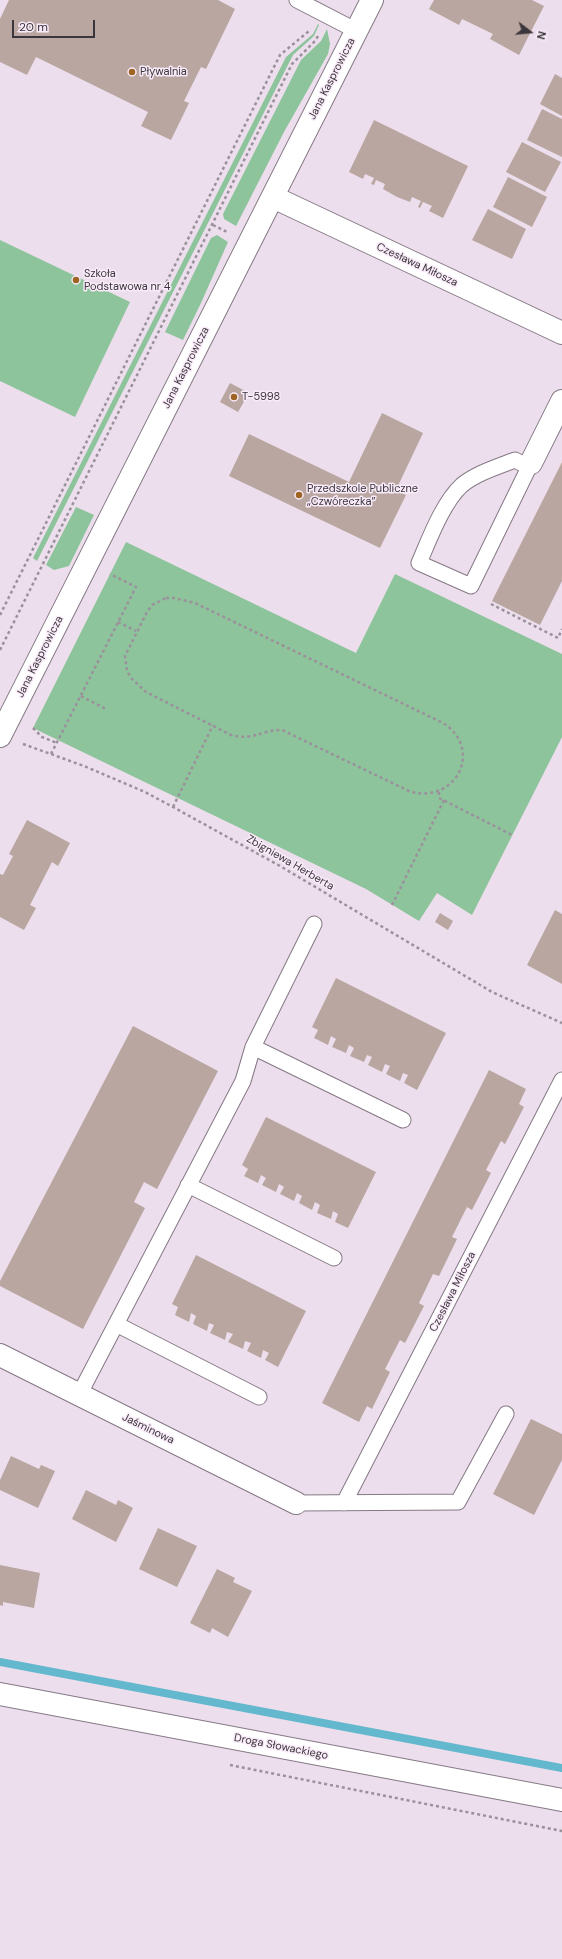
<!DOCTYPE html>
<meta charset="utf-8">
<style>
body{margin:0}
#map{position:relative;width:562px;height:1959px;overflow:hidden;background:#ecdeec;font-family:"DM Sans",sans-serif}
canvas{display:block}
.north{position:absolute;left:510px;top:12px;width:40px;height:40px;-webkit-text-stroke:3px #f9ebf9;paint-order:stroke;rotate:106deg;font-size:11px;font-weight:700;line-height:16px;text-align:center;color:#3b363b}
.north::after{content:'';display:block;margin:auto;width:14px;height:18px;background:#3b363b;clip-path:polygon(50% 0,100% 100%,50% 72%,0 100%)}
.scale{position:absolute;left:12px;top:20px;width:83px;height:18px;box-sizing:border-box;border:2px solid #3b363b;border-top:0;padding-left:5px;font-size:12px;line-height:14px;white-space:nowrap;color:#3b363b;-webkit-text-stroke:3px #f9ebf9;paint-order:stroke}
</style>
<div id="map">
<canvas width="562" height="1959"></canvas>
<div class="north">N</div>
<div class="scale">20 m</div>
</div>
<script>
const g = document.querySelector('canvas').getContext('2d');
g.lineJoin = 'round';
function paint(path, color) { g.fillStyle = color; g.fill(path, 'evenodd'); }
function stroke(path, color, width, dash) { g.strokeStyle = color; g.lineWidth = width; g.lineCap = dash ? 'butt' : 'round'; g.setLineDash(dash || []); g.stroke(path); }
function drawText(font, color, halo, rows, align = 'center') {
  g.font = font + ' "DM Sans",sans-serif'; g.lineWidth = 3; g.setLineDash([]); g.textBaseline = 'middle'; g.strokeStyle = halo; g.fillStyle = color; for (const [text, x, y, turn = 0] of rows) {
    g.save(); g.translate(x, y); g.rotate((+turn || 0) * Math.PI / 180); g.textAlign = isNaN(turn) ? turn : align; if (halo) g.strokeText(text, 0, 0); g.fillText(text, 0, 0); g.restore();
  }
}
paint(new Path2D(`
 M318,24L319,25L314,36L293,55L37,561L33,558L286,57L313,34Z
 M327,29L330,44L328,54L284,132L236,226L224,219L223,214L301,60L321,41Z
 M217,235L228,242L201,303L183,340L165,332L211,238Z
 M0,240L130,302L75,417L0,381Z
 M76,507L94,515L69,566L54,570L46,565Z
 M126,542L356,653L395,574L562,654V737L472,915L437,893L419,921L366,889L33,728Z`), '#8dc49c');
stroke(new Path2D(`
 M0,1662L562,1768`), '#63b8ce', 8);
paint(new Path2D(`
 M9,0H218L235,9L206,69L201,67L184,101L189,103L171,140L141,126L148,112L36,57L27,75L0,62V19Z
 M434,0H532L544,6L519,55L490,39L493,34L462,19L459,25L429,9Z
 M555,74L562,78V116L540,104Z
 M542,109L562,119V157L527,140Z
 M374,120L468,166L443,218L429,211L432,206L423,202L420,208L418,207L421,201L412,197L410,202L397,197L383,189L385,184L376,180L374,185L371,184L374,178L365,174L363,179L349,172Z
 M522,142L561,162L545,192L506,172Z
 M508,177L547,197L532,227L493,207Z
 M488,209L526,229L512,259L472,240Z
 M230,383L249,393L238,412L220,402Z
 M382,413L423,433L396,490L406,495L380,548L229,476L249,434L349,482Z
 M562,462V581L540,625L492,601Z
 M27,820L70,843L58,866L52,862L30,905L36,908L24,930L0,917V874L3,875L13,856L9,854Z
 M555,910L562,914V984L527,965Z
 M440,913L453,921L448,930L435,922Z
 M336,978L446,1033L417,1090L404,1083L408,1075L403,1073L400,1081L386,1074L390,1066L385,1064L382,1072L368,1065L372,1057L367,1055L364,1062L350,1056L354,1048L349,1045L346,1053L332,1047L336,1039L331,1036L328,1045L314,1038L318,1030L312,1027Z
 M133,1026L218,1071L157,1189L144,1182L134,1202L145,1208L83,1329L0,1286V1281Z
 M489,1070L526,1089L519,1104L524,1107L505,1144L501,1141L486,1170L491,1173L472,1210L467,1207L452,1237L457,1239L439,1276L433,1274L419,1303L424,1306L405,1343L400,1340L385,1369L390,1372L372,1409L367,1406L359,1422L322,1403Z
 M266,1117L376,1172L348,1228L335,1222L338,1214L333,1211L331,1219L317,1213L320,1205L315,1202L312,1210L299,1203L302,1196L297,1193L294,1201L280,1194L284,1187L279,1184L276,1192L262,1185L266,1178L261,1175L258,1183L244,1176L248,1169L242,1165Z
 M196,1255L306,1311L278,1367L265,1360L269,1353L263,1350L261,1358L247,1351L251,1343L245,1341L243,1349L228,1342L233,1334L227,1332L225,1340L210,1333L214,1325L209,1323L207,1331L193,1324L196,1316L191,1313L189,1322L175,1315L178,1307L172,1304Z
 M531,1419L562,1434V1460L534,1515L493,1494Z
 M11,1456L39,1469L41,1465L55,1471L38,1508L0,1490V1480Z
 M86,1490L116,1505L118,1500L133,1508L116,1542L72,1519Z
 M158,1528L197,1546L177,1587L139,1569Z
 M0,1565L40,1573L34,1608L3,1602V1606L0,1605Z
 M217,1569L235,1578L233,1582L252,1591L228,1637L212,1628L210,1633L190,1623Z`), '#b9a6a1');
const lane = new Path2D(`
 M297,0L357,31
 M529,467L515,460C497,467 477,473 462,485C443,502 429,540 419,563L471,586L531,463
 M253,1047L403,1120
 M188,1185L334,1258
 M116,1324L259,1397
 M79,1395L243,1081L253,1047L314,924
 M296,1503L458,1502L506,1414
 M344,1503L562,1080`);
const street = new Path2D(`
 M273,197L562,333
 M531,463L562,401
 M0,1355L296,1503
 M0,1694L562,1800`);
const secondary = new Path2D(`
 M0,736L372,0`);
stroke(lane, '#857985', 17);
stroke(street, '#857985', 24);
stroke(secondary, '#857985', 24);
stroke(new Path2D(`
 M213,225L227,232
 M166,598H174L195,603L443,723C483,748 458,803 411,792L282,730C260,730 254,741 231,735L146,692L131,678L127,671L125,656L147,612L152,605Z
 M491,604L558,638L562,629
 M0,615L280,55L309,31
 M118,622L136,631
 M0,650L292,64L315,41L318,36
 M81,696L106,709
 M33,728L42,737L57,743
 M23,744L84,766L145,792L173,807L280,866L492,992L562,1023
 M51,754L136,587L110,574
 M439,792V798L512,835
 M173,807L213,725
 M392,905L444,800
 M230,1765L562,1831`), '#9b919b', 2.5, [3, 3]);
stroke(lane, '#fff', 15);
stroke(street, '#fff', 22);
stroke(secondary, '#fff', 22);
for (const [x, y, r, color] of [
 [132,72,4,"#9d6422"],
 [76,280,4,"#9d6422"],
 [234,397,4,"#9d6422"],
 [299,495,4,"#9d6422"]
]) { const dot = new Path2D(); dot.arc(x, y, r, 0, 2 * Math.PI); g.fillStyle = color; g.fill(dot); stroke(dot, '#f9ebf9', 1.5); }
drawText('11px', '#3b363b', '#f9ebf9', [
 ["Pływalnia",140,72],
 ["Szkoła",84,274],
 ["Podstawowa nr 4",84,287],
 ["T-5998",242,397],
 ["Przedszkole Publiczne",307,489],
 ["„Czwóreczka”",307,502]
], 'left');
drawText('11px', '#3b363b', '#f9ebf9', [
 ["Jana Kasprowicza",332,79,-63],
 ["Czesława Miłosza",417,265,25],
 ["Jana Kasprowicza",186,368,-63],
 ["Jana Kasprowicza",40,657,-63],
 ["Zbigniewa Herberta",290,863,30],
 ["Czesława Miłosza",453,1292,-63],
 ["Jaśminowa",148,1429,26],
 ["Droga Słowackiego",281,1747,11]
]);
</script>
